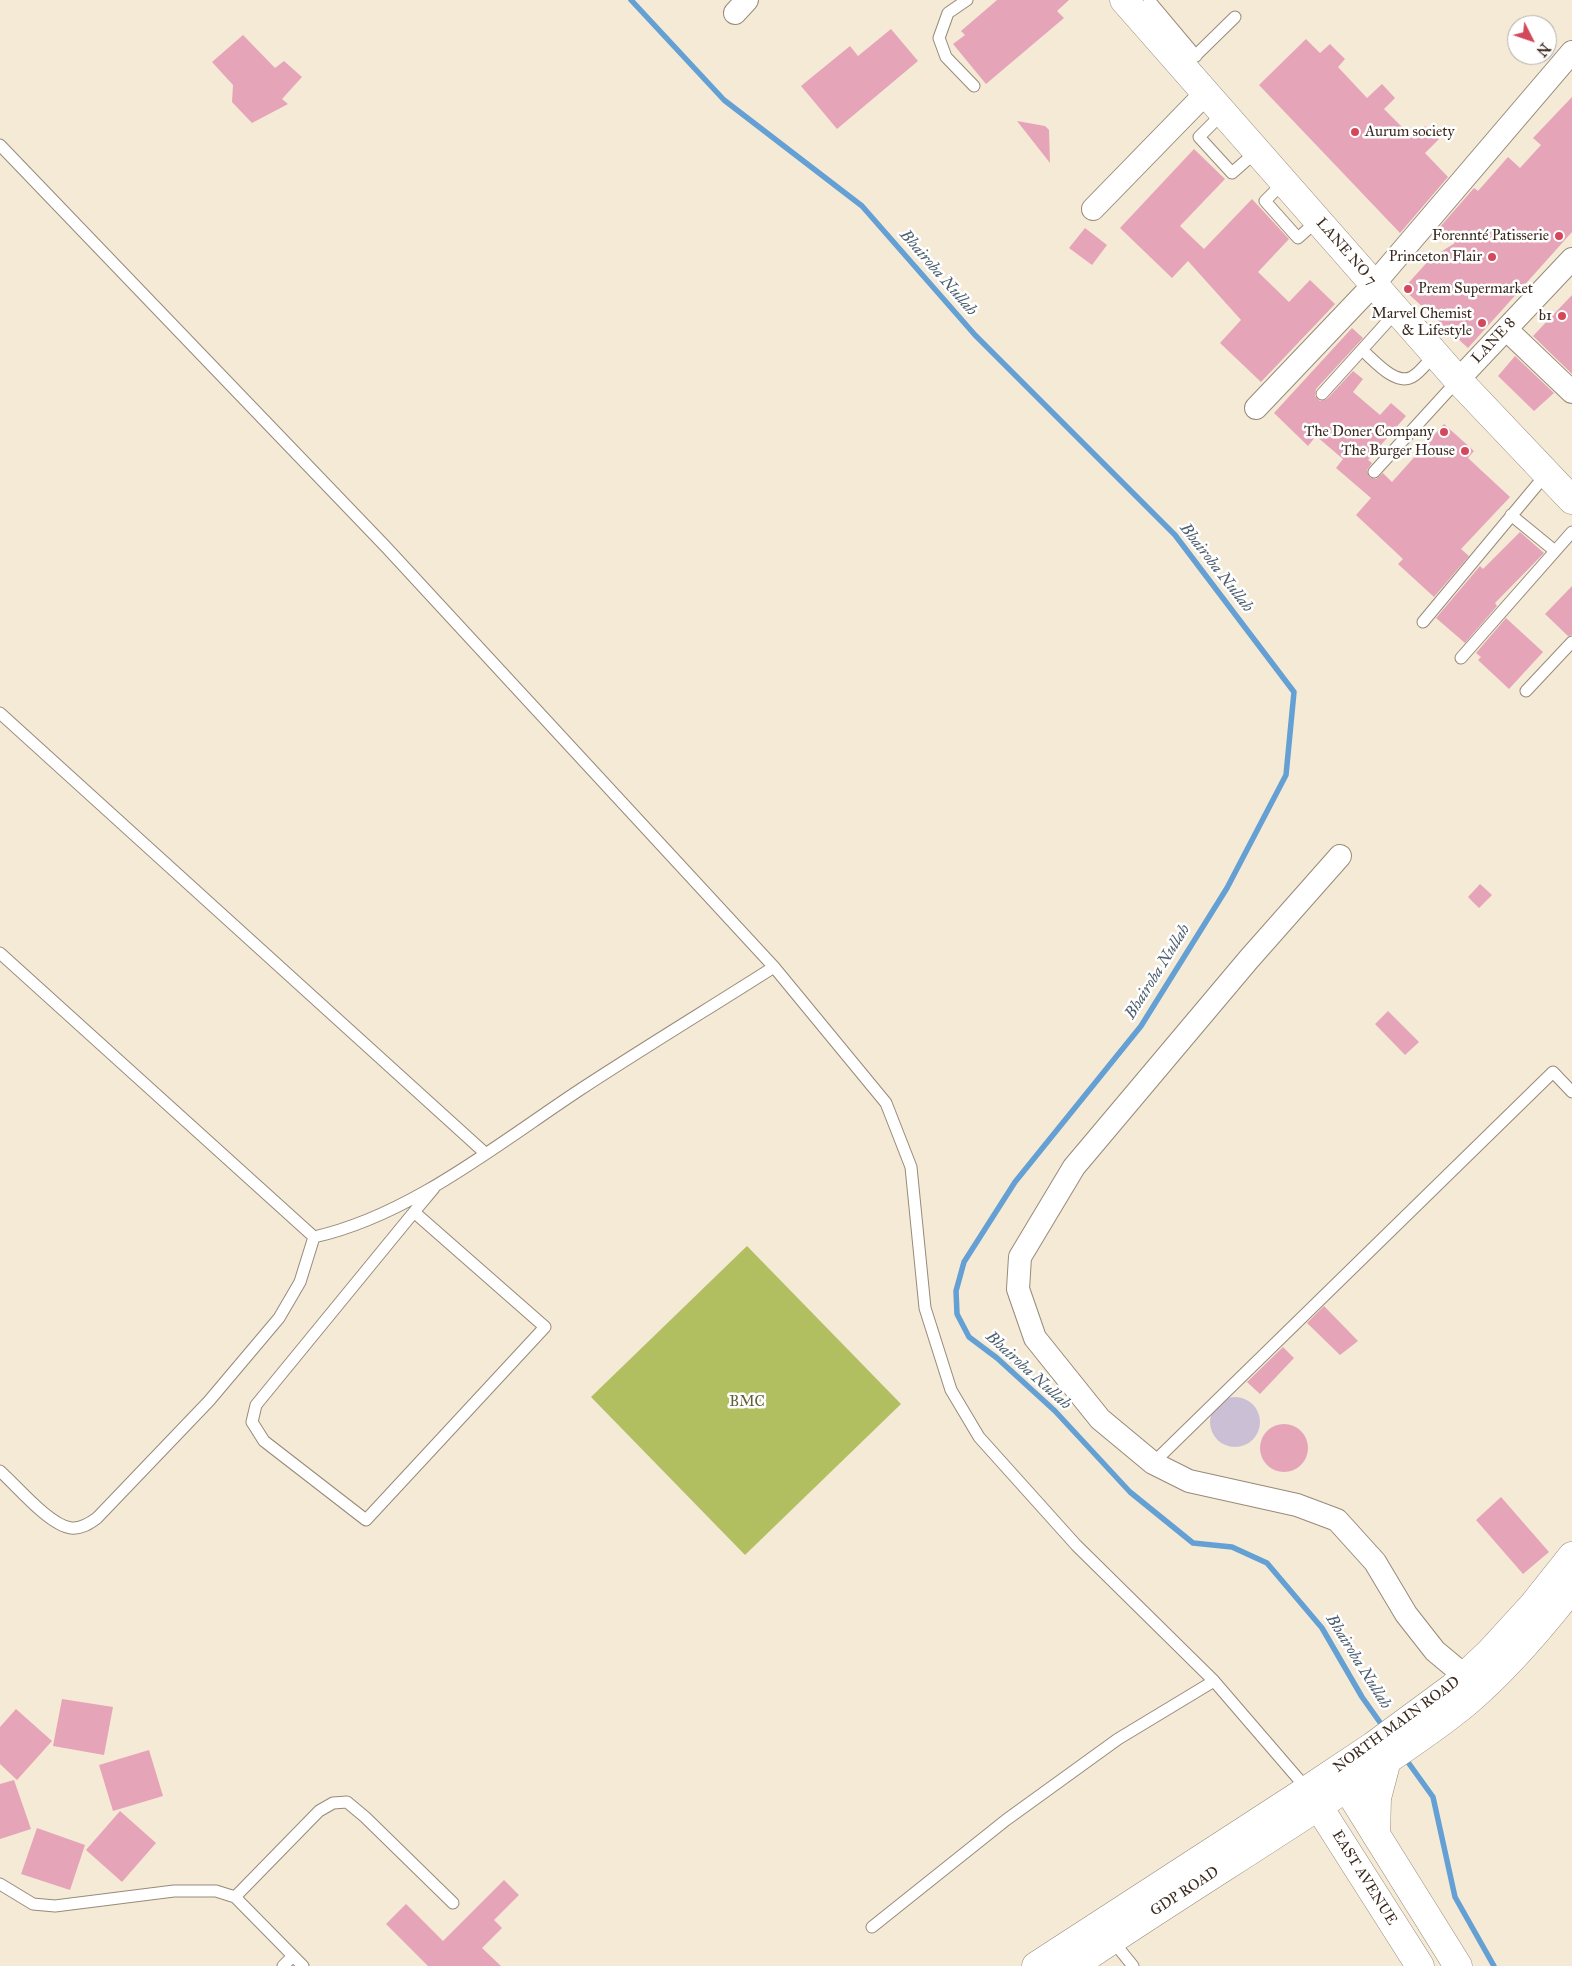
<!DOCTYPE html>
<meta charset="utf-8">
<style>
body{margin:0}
#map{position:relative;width:1572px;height:1966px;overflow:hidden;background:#f4ead6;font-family:"IM FELL Great Primer",serif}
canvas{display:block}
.north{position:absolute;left:1507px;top:15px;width:50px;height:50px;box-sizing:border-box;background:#fff;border:1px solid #b1aaa5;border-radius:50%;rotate:131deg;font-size:14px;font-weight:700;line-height:20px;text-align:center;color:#3b2a1e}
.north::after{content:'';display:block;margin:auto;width:18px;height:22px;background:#d1495b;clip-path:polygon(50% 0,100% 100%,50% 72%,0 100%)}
</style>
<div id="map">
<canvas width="1572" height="1966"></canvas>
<div class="north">N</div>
</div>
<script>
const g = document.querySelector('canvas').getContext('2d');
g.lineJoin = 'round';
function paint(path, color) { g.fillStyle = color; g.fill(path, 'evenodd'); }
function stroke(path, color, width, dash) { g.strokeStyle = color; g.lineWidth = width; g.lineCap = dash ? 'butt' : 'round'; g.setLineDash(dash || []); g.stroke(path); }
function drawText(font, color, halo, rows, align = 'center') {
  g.font = font + ' "IM FELL Great Primer",serif'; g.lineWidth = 5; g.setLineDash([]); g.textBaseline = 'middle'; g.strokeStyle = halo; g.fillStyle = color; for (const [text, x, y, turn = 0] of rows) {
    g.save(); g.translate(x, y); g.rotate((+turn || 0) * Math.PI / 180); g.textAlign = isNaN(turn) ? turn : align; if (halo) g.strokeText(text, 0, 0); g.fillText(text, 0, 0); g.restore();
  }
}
paint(new Path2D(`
 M1210 1422a25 25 0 1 1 50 0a25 25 0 1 1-50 0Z`), '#cbbfd5');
paint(new Path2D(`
 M747,1246L901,1404L745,1555L591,1397Z`), '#b1bf61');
stroke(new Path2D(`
 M631,0L724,100L862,206L975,335L1175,535L1294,692L1286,775L1227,888L1141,1026L1015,1182L964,1262L956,1291L957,1314L969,1337L997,1358L1055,1411L1130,1492L1193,1543L1232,1547L1267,1563L1322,1628L1362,1697L1384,1728
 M1405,1758L1433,1797L1455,1897L1494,1966`), '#64a0d4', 5.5);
paint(new Path2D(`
 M997,0H1069L1057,11L1064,18L986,84L953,44L965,35L961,31Z
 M891,29L918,61L837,129L801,86L850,46L858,56Z
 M243,35L275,68L284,61L302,77L282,99L288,104L252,123L232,102L233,85L212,62Z
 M1306,39L1320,53L1330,44L1345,59L1338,67L1367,98L1382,84L1395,98L1384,109L1413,138L1425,126L1439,139L1425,153L1448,177L1400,233L1259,85Z
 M1572,97V232L1468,348L1403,289L1431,258L1455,243L1439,228L1474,188L1478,191L1508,157L1520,168L1541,145L1533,138Z
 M1017,121L1045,126L1049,130L1050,163Z
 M1194,149L1225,179L1180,226L1204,249L1252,199L1289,239L1258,272L1289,302L1310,280L1335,304L1261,382L1220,343L1241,320L1188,261L1172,278L1120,228Z
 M1085,228L1107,245L1092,265L1069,248Z
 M1572,295V374L1533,336Z
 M1352,328L1363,338L1316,389L1315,396L1320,401L1327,399L1353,371L1363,379L1353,392L1380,415L1391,403L1406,416L1368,460L1372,463L1367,470L1369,477L1376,479L1383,473L1392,482L1444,424L1474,451L1468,458L1510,497L1461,549L1469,556L1434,597L1398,564L1403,559L1356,515L1371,498L1336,468L1343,459L1316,436L1308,446L1274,413Z
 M1515,356L1554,393L1534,411L1498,376Z
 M1520,532L1544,553L1495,603L1497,606L1465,643L1436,618L1480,566L1483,569Z
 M1572,586V635L1568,636L1545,614Z
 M1506,618L1543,652L1509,689L1478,660L1481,657L1476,653Z
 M1480,884L1492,895L1479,908L1468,897Z
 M1388,1011L1419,1042L1405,1055L1375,1024Z
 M1324,1306L1358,1341L1340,1355L1307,1323Z
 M1283,1347L1294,1358L1260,1394L1247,1382Z
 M1260 1448a24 24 0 1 1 48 0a24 24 0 1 1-48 0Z
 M1501,1497L1549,1552L1523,1574L1476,1520Z
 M62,1699L113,1707L104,1755L53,1746Z
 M16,1709L52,1741L17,1780L0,1764V1727Z
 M149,1750L163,1796L113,1811L99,1765Z
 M14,1780L31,1829L0,1839V1784Z
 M120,1811L156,1843L122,1882L86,1850Z
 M37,1828L85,1845L70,1890L21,1874Z
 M504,1880L519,1895L494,1920L502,1928L482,1948L501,1966H428L386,1924L406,1904L443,1941Z`), '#e6a4b9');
const lane = new Path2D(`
 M967,0L948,13L939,38L946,57L974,86
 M1149,0L1196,56
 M1190,61L1235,17
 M1223,113L1199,137L1232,173L1257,151
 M0,145L386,547L774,967L886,1103L911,1167L925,1308L951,1390L979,1437L1076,1545L1214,1681L1307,1789
 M1284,182L1265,201L1298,238L1318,220
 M1362,350C1374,360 1395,386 1412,377C1421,372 1428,361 1435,354
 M1322,394L1397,311
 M1374,472L1458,380
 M1511,515L1555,551
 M1423,622L1547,473
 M1461,658L1572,532
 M1526,691L1572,642
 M0,713L485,1153
 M0,953L314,1237C409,1216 498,1144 578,1091C642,1049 708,1009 774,967
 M414,1212L545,1327L366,1520L264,1441L252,1422L256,1405L414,1212L434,1188
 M1153,1463L1553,1072L1572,1092
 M0,1471C17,1486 49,1525 71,1528C81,1529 89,1524 97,1518L209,1401L279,1318L300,1282L314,1237
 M0,1884L33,1904L55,1906L174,1891H216L235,1897L303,1966
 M235,1897L319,1811L333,1803L347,1802L365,1817L453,1903
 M872,1927L1006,1820L1118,1739L1214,1681
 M1112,1940L1133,1966
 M283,1966L293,1956`);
const street = new Path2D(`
 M735,13L747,0
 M1093,209L1206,93
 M1506,329L1572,392
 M1458,380L1572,259
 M1256,408L1374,284L1572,52
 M1340,856L1249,959L1074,1167L1020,1257L1018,1289L1035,1338L1100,1419L1153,1463L1189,1481L1297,1505L1337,1520L1375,1562L1406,1614L1435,1651L1465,1676`);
const secondary = new Path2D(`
 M1124,0L1458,380L1572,500
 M1337,1772L1458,1966
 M1308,1790L1420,1966
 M1376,1835L1377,1798L1387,1760
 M1036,1966L1307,1790L1373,1746L1453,1687L1490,1652L1533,1605L1572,1556
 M1073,1966C1163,1905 1256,1848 1346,1788C1386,1760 1429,1734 1467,1702C1506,1669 1540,1629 1572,1588`);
stroke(lane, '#988a7a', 13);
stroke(street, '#988a7a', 24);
stroke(secondary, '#988a7a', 29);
stroke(lane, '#fff', 11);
stroke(street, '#fff', 22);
stroke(secondary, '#fff', 28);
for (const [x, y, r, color] of [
 [1355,132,5,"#d1495b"],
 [1559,236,5,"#d1495b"],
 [1492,257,5,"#d1495b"],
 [1408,289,5,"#d1495b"],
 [1562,316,5,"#d1495b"],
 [1482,323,5,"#d1495b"],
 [1444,432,5,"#d1495b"],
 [1465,451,5,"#d1495b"]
]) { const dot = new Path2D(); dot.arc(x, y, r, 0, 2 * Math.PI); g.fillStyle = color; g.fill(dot); stroke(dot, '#fff', 2); }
drawText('15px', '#3b2a1e', '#fff', [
 ["Aurum society",1365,132,"left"],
 ["Forennté Patisserie",1549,236],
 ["Princeton Flair",1482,257],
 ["Prem Supermarket",1418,289,"left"],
 ["Marvel Chemist",1472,314],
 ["& Lifestyle",1472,331],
 ["b1",1552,316],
 ["The Doner Company",1434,432],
 ["The Burger House",1455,451]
], 'right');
drawText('15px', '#3b2a1e', '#fff', [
 ["LANE NO 7",1346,252,49],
 ["LANE 8",1494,341,-47],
 ["NORTH MAIN ROAD",1397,1725,-36],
 ["EAST AVENUE",1364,1878,58],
 ["GDP ROAD",1185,1892,-33]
]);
drawText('15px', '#645e35', '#fff', [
 ["BMC",747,1402]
]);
drawText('italic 16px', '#4d5f70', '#fff', [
 ["Bhairoba Nullah",938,273,49],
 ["Bhairoba Nullah",1216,568,52],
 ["Bhairoba Nullah",1158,972,-58],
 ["Bhairoba Nullah",1028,1371,42],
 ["Bhairoba Nullah",1358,1662,58]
]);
</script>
